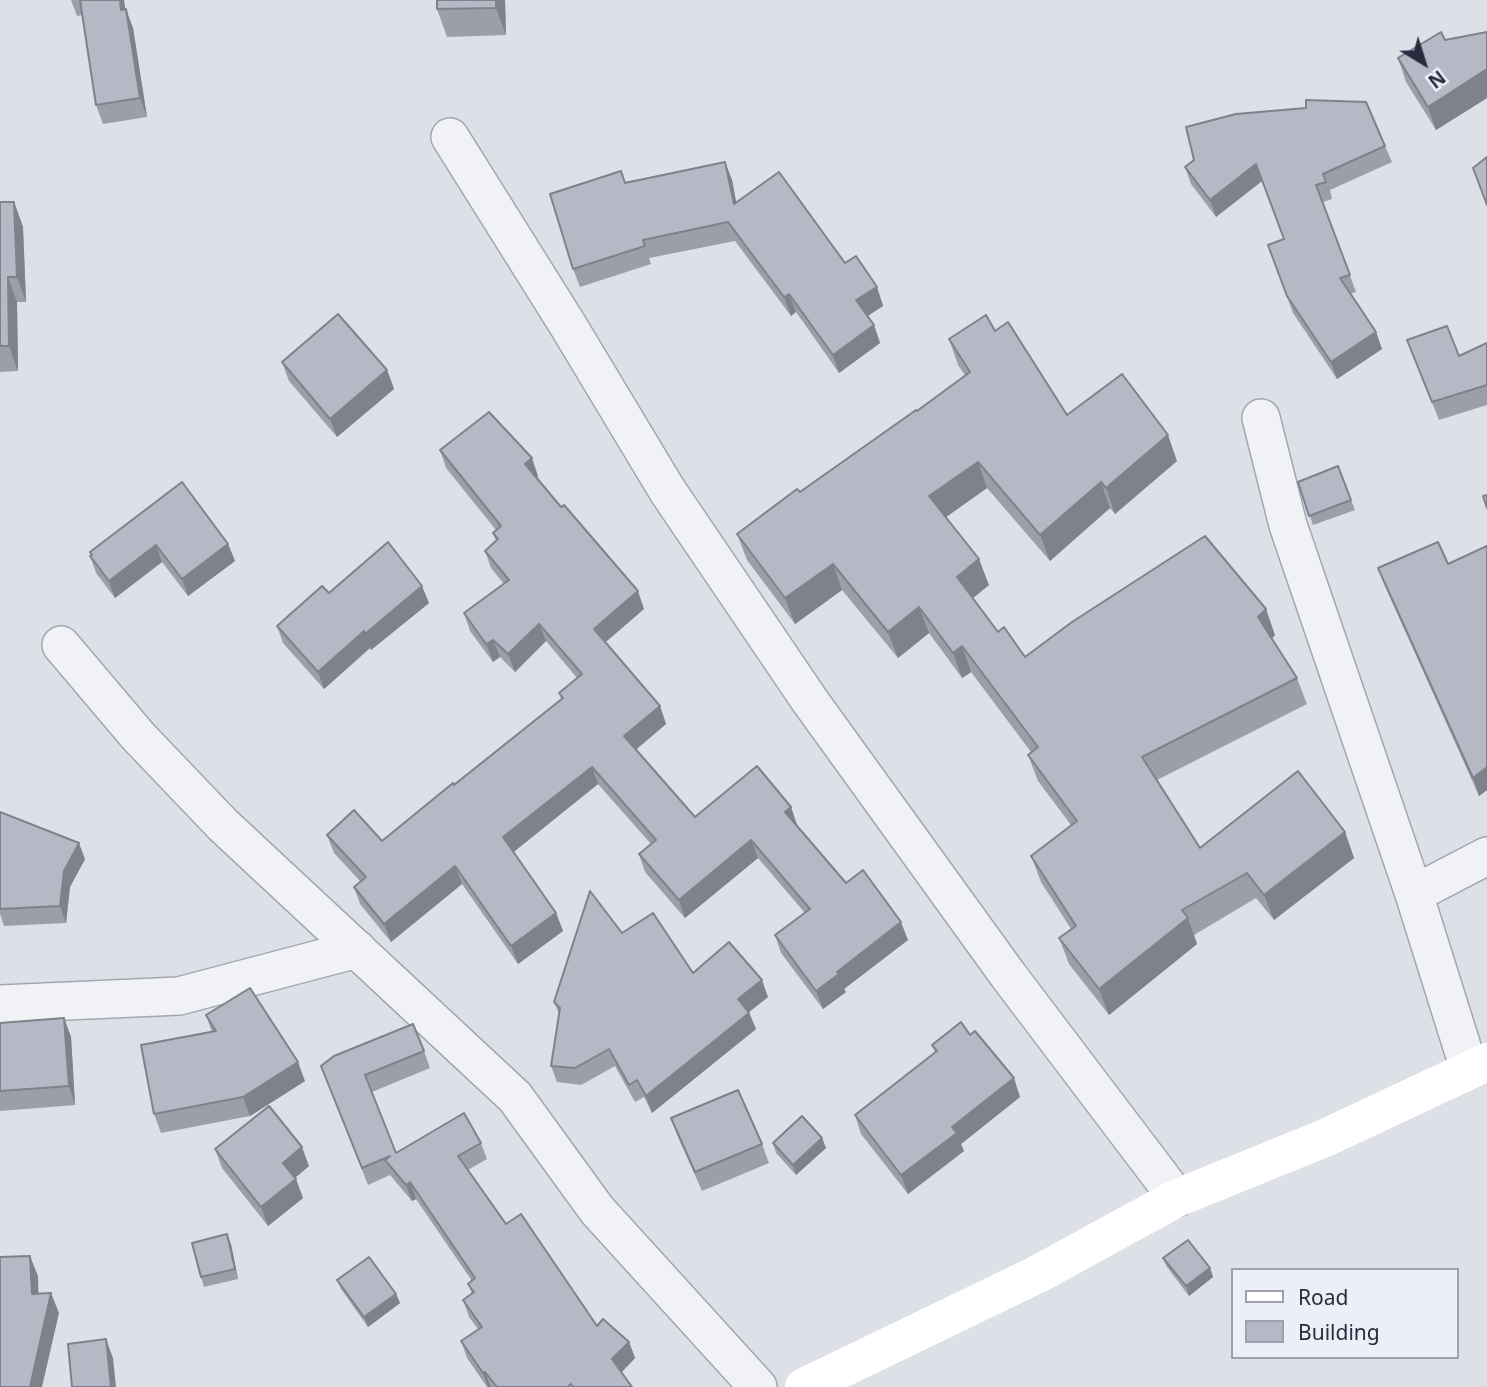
<!DOCTYPE html>
<style>
body{margin:0}
#map{position:relative;width:1487px;height:1387px;overflow:hidden;background:#dee0e8;font-family:"Noto Sans",sans-serif}
canvas{display:block}
.legend{position:absolute;left:1231px;top:1268px;width:228px;height:91px;box-sizing:border-box;background:#edeff6;border:2px solid #9ea1ad;margin:0;padding:9px 12px;list-style:none;font-size:21px;color:#272c3f}
.legend li{display:flex;align-items:center;gap:14px;height:35px}
.legend b{width:35px;border:2px solid #9ea1ad}
.north{position:absolute;left:1389px;top:28px;width:70px;height:70px;-webkit-text-stroke:5px #edeff6;paint-order:stroke;rotate:142deg;font-size:19px;font-weight:700;line-height:28px;text-align:center;color:#272c3f}
.north::after{content:'';display:block;margin:auto;width:24px;height:32px;background:#272c3f;clip-path:polygon(50% 0,100% 100%,50% 72%,0 100%)}
</style>
<div id="map">
<canvas width="1487" height="1387"></canvas>
<ul class="legend">
<li><b style="height:9px;background:#fff"></b>Road</li>
<li><b style="height:19px;background:#b5b9c5"></b>Building</li>
</ul>
<div class="north">N</div>
</div>
<script>
const g = document.querySelector('canvas').getContext('2d');
g.lineJoin = 'round';
function stroke(path, color, width, dash) { g.strokeStyle = color; g.lineWidth = width; g.lineCap = dash ? 'butt' : 'round'; g.setLineDash(dash || []); g.stroke(path); }
function paint(path, color) { g.fillStyle = color; g.fill(path, 'evenodd'); }
const street = new Path2D(`
 M450,137L569,327L667,490L810,701L1008,975L1177,1198
 M1261,418L1288,525L1414,894L1469,1069
 M61,645L138,736L223,825L515,1097L597,1210L758,1387
 M1414,894L1487,856
 M0,1004L179,996L357,949`);
stroke(street, '#a3a6b2', 40);
stroke(street, '#f1f2f6', 37);
stroke(new Path2D(`
 M804,1387L1038,1274L1177,1198L1325,1138L1487,1062`), '#fff', 38);
paint(new Path2D(`
 M71,0H124L125,9L133,28L147,117L103,124L96,105L82,15L77,16Z
 M437,0H505L506,35L447,37L437,9Z
 M1487,32V98L1436,130L1406,82L1398,58L1445,40Z
 M1385,146L1392,162L1330,190L1332,199L1323,202L1356,292L1350,294L1376,332L1382,349L1337,379L1293,313L1274,262L1284,239L1262,181L1216,217L1191,184L1185,167Z
 M725,162L732,180L736,202L845,263L877,287L883,306L867,316L874,325L880,343L839,373L796,312L791,316L735,241L649,258L651,264L580,287L573,269L625,182Z
 M0,202H14L23,227L26,302H17L18,371L0,372Z
 M995,331L1067,415L1177,461L1115,514L1110,508L1050,561L987,488L946,517L989,585L973,598L998,632L1025,657L1275,635L1272,639L1297,678L1307,704L1157,780L1200,848L1345,832L1354,858L1274,920L1256,898L1194,935L1197,944L1109,1015L1069,964L1059,938L1071,929L1041,882L1031,856L1071,825L1038,781L1028,755L1031,752L971,672L962,678L929,633L898,658L842,590L795,624L747,560L737,534L917,411L965,375L958,365L949,339Z
 M1407,340L1459,356L1487,343V405L1439,420Z
 M282,362L387,370L394,389L337,437L289,381Z
 M440,450L538,476L537,477L644,609L605,642L660,706L666,724L636,750L695,817L791,807L797,825L796,826L846,883L908,940L844,989L846,992L823,1009L781,953L775,935L805,913L758,858L685,918L645,872L639,854L651,844L598,784L513,852L556,913L563,931L518,964L462,884L391,942L360,904L354,887L360,881L334,853L327,835L382,841L561,699L559,693L577,678L546,641L515,672L500,657L493,662L470,631L464,613L504,584L491,568L485,551L496,541L493,533L496,530L446,468Z
 M1338,466L1355,510L1313,525L1298,482Z
 M182,482L228,544L235,561L188,596L162,562L115,598L96,573L90,556H91L90,552Z
 M1487,546V790L1479,796L1385,586L1378,568L1448,564Z
 M329,593L429,603L371,650L370,648L324,689L283,643L277,626Z
 M0,812L85,859L70,887L66,923L4,926L0,914Z
 M622,933L693,973L768,997L749,1012L756,1029L652,1113L644,1097L635,1102L615,1066L581,1085L557,1082L551,1066L559,1014L554,1002Z
 M206,1015L305,1081L250,1116L161,1133L154,1114L212,1032Z
 M64,1018L71,1037L75,1105L0,1111V1023Z
 M932,1045L1020,1097L961,1144L964,1151L908,1194L861,1134L855,1115L935,1052Z
 M424,1051L430,1068L372,1092L396,1153L481,1143L487,1159L468,1170L506,1224L597,1326L629,1342L635,1358L621,1373L632,1387H487L467,1358L461,1341L478,1329L469,1317L463,1300L472,1294L468,1284L472,1281L416,1199L412,1201L390,1175L368,1185L321,1066Z
 M671,1118L762,1144L769,1163L702,1191L678,1137Z
 M822,1138L826,1148L796,1175L776,1153L773,1143Z
 M215,1149L309,1166L295,1178L303,1198L268,1226L222,1168Z
 M231,1244L238,1279L204,1287L201,1277Z
 M1163,1258L1210,1268L1213,1277L1189,1296L1167,1267Z
 M337,1280L396,1294L400,1303L368,1327L341,1289Z`), '#9c9fa9');
paint(new Path2D(`
 M120,0H124L128,29L121,10Z
 M496,0H505L506,35L496,8Z
 M126,9L133,28L147,117L140,98Z
 M1487,69V98L1436,130L1428,107Z
 M725,162L732,180L740,222L734,204Z
 M1256,164L1262,181L1216,217L1210,200Z
 M14,202L23,227L26,302L17,277Z
 M8,277L17,302L18,371L9,346Z
 M877,287L883,306L863,319L856,300Z
 M789,294L796,312L791,316L784,297Z
 M874,325L880,343L839,373L833,355Z
 M1376,332L1382,349L1337,379L1331,362Z
 M387,370L394,389L337,437L330,419Z
 M1168,435L1177,461L1115,514L1106,488Z
 M532,458L538,476L532,482L525,464Z
 M978,462L987,488L939,522L929,496Z
 M1101,482L1110,508L1050,561L1040,535Z
 M228,544L235,561L188,596L182,579Z
 M156,545L162,562L115,598L109,581Z
 M979,559L989,585L967,603L957,577Z
 M833,564L842,590L795,624L785,598Z
 M422,586L429,603L371,650L365,634Z
 M638,591L644,609L600,647L594,629Z
 M919,607L929,633L898,658L888,632Z
 M1266,609L1275,635L1267,643L1258,617Z
 M539,624L546,641L515,672L508,654Z
 M364,631L370,648L324,689L318,672Z
 M493,640L500,657L493,662L486,644Z
 M962,646L971,672L962,678L953,653Z
 M660,706L666,724L630,754L624,736Z
 M592,767L598,784L510,855L503,837Z
 M1487,767V790L1479,796L1473,778Z
 M791,807L797,825L791,830L785,812Z
 M1345,832L1354,858L1274,920L1264,895Z
 M751,840L758,858L685,918L679,900Z
 M79,843L85,859L70,887L66,923L60,906L64,871Z
 M455,866L462,884L391,942L384,924Z
 M556,913L563,931L518,964L511,946Z
 M1188,918L1197,944L1109,1015L1099,989Z
 M901,922L908,940L844,989L846,992L823,1009L816,991L837,972Z
 M762,980L768,997L744,1016L738,999Z
 M749,1013L756,1029L652,1113L646,1096Z
 M64,1018L71,1037L75,1105L69,1086Z
 M298,1062L305,1081L250,1116L243,1097Z
 M1014,1078L1020,1097L961,1144L964,1151L908,1194L901,1175L952,1127Z
 M822,1138L826,1148L796,1175L793,1165Z
 M302,1147L309,1166L290,1182L283,1163Z
 M296,1179L303,1198L268,1226L261,1207Z
 M410,1182L416,1199L412,1201L406,1185Z
 M227,1234L231,1244L238,1279L235,1269Z
 M30,1256L38,1276L39,1314L32,1294Z
 M1210,1268L1213,1277L1189,1296L1186,1286Z
 M51,1293L59,1313L42,1387H30Z
 M396,1294L400,1303L368,1327L364,1317Z
 M106,1339L113,1358L116,1387H111Z
 M629,1342L635,1358L618,1376L612,1359Z
 M485,1372L491,1387H488L483,1373Z`), '#7f828a');
const building = new Path2D(`
 M80,0H120L121,10L126,9L140,98L96,105Z
 M437,0H496V8L437,9Z
 M1441,32L1445,40L1487,32V69L1428,107L1398,58Z
 M1306,100L1366,102L1385,146L1323,174L1326,182L1316,185L1350,275L1340,278L1376,332L1331,362L1287,296L1268,245L1284,239L1256,164L1210,200L1185,167L1194,160L1186,127L1236,114L1306,108Z
 M1487,157V205L1473,168Z
 M725,162L734,204L779,172L845,263L856,256L877,287L856,300L874,325L833,355L789,294L784,297L728,222L643,240L645,246L573,269L550,194L621,171L625,183Z
 M0,202H14L17,277H8L9,346H0Z
 M338,314L387,370L330,419L282,362Z
 M986,315L995,331L1008,322L1067,415L1122,374L1168,435L1106,488L1101,482L1040,535L978,462L929,496L979,559L957,577L998,632L1004,627L1025,657L1072,622L1205,536L1266,609L1258,617L1297,678L1142,757L1200,848L1298,771L1345,832L1264,895L1247,873L1182,910L1188,918L1099,989L1059,938L1076,926L1031,856L1077,821L1028,755L1038,747L962,646L953,653L919,607L888,632L833,564L785,598L737,534L797,489L800,492L916,410L917,411L970,372L949,339Z
 M1447,326L1459,356L1487,343V385L1432,402L1407,340Z
 M489,412L532,458L525,464L561,507L564,505L638,591L594,629L660,706L624,736L695,817L757,766L791,807L785,812L846,883L863,870L901,922L837,972L839,974L816,991L775,935L810,909L751,840L679,900L639,854L656,840L592,767L503,837L556,913L511,946L455,866L384,924L354,887L366,877L327,835L354,810L382,841L453,783L454,785L563,698L559,693L582,674L539,624L508,654L493,640L486,644L464,613L509,580L485,551L498,539L493,533L501,526L440,450Z
 M1338,466L1351,500L1309,516L1298,482Z
 M182,482L228,544L182,579L156,545L109,581L90,556L92,555L90,552Z
 M1487,495V508L1483,496Z
 M388,542L422,586L365,634L364,631L318,672L277,626L322,586L329,593Z
 M1438,542L1448,564L1487,546V767L1473,778L1378,568Z
 M0,812L79,843L64,871L60,906L0,909Z
 M590,891L622,933L653,913L693,973L729,942L762,980L738,999L749,1013L646,1096L637,1080L629,1085L609,1049L575,1068L551,1066L560,1008L554,1002Z
 M250,988L298,1062L243,1097L154,1114L141,1045L216,1031L206,1015Z
 M64,1018L69,1086L0,1091V1023Z
 M961,1022L970,1035L975,1031L1014,1078L952,1127L957,1133L901,1175L855,1115L937,1051L932,1045Z
 M413,1024L424,1051L365,1075L396,1153L464,1113L481,1143L458,1156L506,1224L521,1214L597,1326L603,1319L629,1342L612,1359L632,1387H573L571,1384L567,1387H497L485,1372L483,1373L461,1341L482,1327L463,1300L474,1292L468,1284L475,1278L410,1182L406,1185L385,1160L390,1156L362,1168L321,1066L334,1056Z
 M738,1090L762,1144L695,1172L671,1118Z
 M269,1106L302,1147L283,1163L296,1179L261,1207L215,1149Z
 M802,1116L822,1138L793,1165L773,1143Z
 M227,1234L235,1269L201,1277L192,1243Z
 M1188,1240L1210,1268L1186,1286L1163,1258Z
 M30,1256L32,1294L51,1293L30,1387H0V1257Z
 M369,1257L396,1294L364,1317L337,1280Z
 M106,1339L111,1387H72L68,1344Z`);
paint(building, '#b5b9c5');
stroke(building, '#7f828a', 2);
</script>
